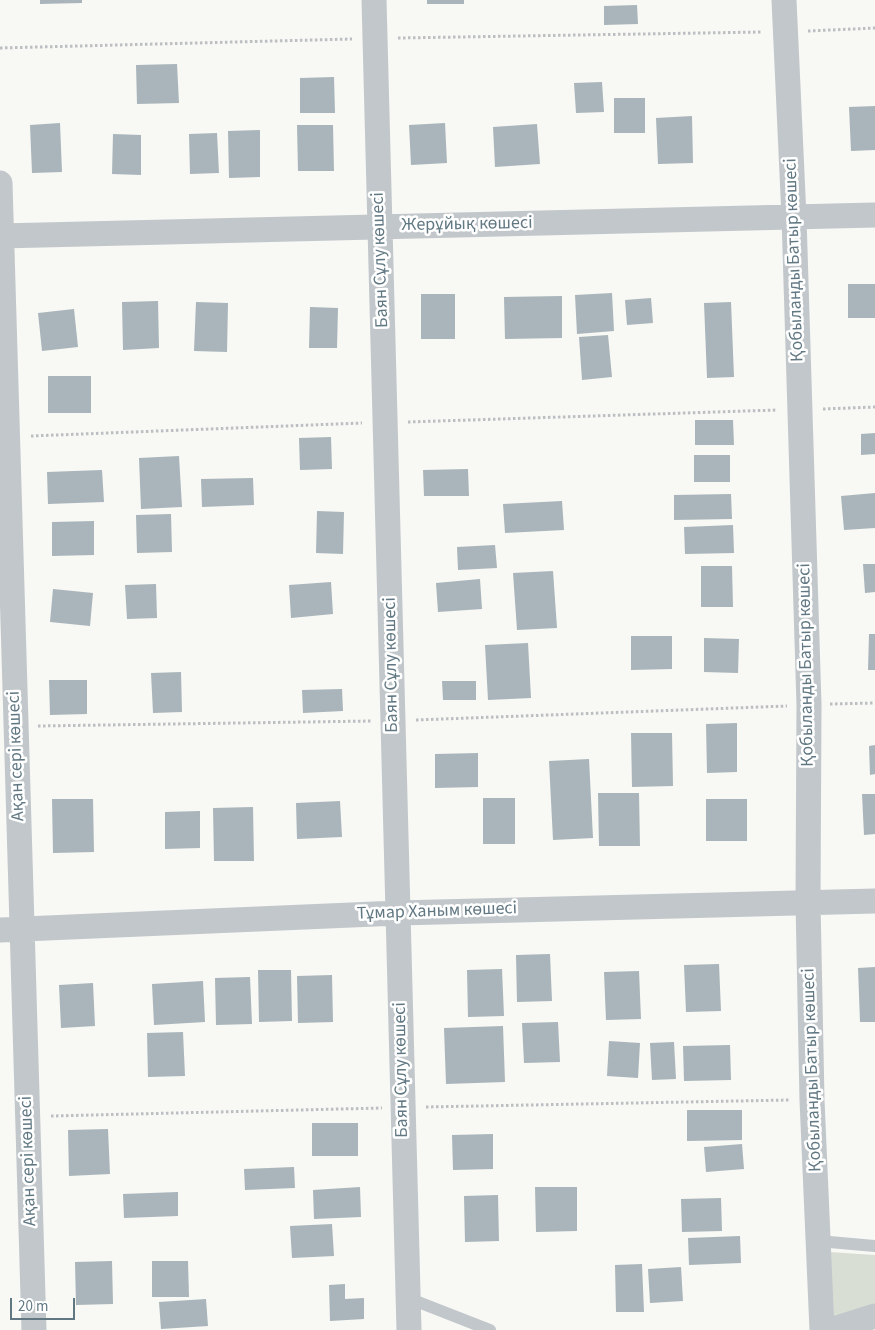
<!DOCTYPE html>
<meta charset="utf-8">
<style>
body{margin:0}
#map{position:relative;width:875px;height:1330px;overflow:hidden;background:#f8f8f5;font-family:"Source Sans 3",sans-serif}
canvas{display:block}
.scale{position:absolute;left:10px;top:1298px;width:65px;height:22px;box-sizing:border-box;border:2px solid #617883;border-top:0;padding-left:6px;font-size:15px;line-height:18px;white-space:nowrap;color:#617883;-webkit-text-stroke:4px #fff;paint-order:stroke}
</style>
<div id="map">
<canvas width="875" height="1330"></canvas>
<div class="scale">20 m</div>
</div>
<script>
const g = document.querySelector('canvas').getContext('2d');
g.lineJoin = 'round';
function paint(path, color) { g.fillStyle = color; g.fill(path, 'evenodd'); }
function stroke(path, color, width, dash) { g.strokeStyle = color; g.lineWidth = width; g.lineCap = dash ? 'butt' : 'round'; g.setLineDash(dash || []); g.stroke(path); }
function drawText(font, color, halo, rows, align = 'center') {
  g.font = font + ' "Source Sans 3",sans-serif'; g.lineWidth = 5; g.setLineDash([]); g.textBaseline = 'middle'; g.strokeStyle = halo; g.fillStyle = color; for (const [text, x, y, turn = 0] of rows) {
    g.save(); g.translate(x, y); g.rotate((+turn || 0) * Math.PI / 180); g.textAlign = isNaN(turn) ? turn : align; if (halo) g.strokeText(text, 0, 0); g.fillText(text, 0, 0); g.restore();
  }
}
paint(new Path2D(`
 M830,1252L875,1255V1304L833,1317Z`), '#d9ded4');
paint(new Path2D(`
 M40,0H82V3L40,4Z
 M427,0H464V4H427Z
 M637,5L638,24L604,25V6Z
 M177,64L179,103L137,104L136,65Z
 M334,77L335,113H300V78Z
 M602,82L604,112L576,113L574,83Z
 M614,98H645V133H614Z
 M875,106V150L851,151L849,107Z
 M692,116L693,163L658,164L656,118Z
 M60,123L62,172L32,173L30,125Z
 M445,123L447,163L411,165L409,125Z
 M537,124L540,164L495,167L493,127Z
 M297,125H333L334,171H298Z
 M260,130V177L229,178L228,131Z
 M217,133L219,173L190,174L189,134Z
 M113,134L141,135V175L112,174Z
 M848,284H875V318H848Z
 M612,293L614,331L577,334L575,295Z
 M421,294H455V339H421Z
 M562,296V338L505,339L504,297Z
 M651,298L653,323L627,325L625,300Z
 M158,301L159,348L123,350L122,302Z
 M196,302L228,303L227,352L194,351Z
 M731,302L734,377L707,378L704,303Z
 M310,307L338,308L337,348H309Z
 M74,309L78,347L42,351L38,313Z
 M608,335L612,377L582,380L579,337Z
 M48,376H91V413H48Z
 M695,420H733L734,445H695Z
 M875,433V454L861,455V434Z
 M331,437L332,469L300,470L299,438Z
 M694,455H730V482H694Z
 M179,456L182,507L141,509L139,458Z
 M468,469L469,496H424L423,470Z
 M102,470L104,502L48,504L47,472Z
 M253,478L254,505L202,507L201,479Z
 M875,493V528L844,530L841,496Z
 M731,494L732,519L674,520V495Z
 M562,501L564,530L505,533L503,504Z
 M317,511L344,512L343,554L316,553Z
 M171,514L172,552L137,553L136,515Z
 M94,521V555L52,556V522Z
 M733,525L734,553L685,554L684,527Z
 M495,545L497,568L458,570L457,547Z
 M863,564H875V592L865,593Z
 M701,566H732L733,607H701Z
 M553,571L557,628L517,630L513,573Z
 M480,579L482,609L438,612L436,583Z
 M331,582L333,614L291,618L289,585Z
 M156,584L157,618L127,619L125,585Z
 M53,589L93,593L90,626L50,622Z
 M869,634H875V670H868Z
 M631,636H672V669L631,670Z
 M704,638L739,639L738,673L704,672Z
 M528,643L531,698L488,700L485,645Z
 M181,672L182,712L153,713L151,673Z
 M49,680H87V714L50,715Z
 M442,681H476V700H443Z
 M342,689L343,711L303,713L302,690Z
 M737,723V772L707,773L706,724Z
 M631,733H672L673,786L632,787Z
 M875,745V774L870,775L869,746Z
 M478,753V787L435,788V754Z
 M589,759L593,838L553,840L549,761Z
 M598,793H639L640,846H599Z
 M862,794H875V834L864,835Z
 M483,798H515V844H483Z
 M52,799H93L94,852L53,853Z
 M706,799H747V841H706Z
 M340,801L342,837L297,839L296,803Z
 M253,807L254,861H214L213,808Z
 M200,811V848L165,849V812Z
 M550,954L552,1001L517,1002L516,955Z
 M719,964L721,1011L686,1012L684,965Z
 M875,967V1022H860L858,968Z
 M502,969L504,1016L468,1017L467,970Z
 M258,970H291L292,1021L259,1022Z
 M639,971L641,1019L606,1020L604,972Z
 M332,975L333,1022L298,1023L297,976Z
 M250,977L252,1024L216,1025L215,978Z
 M203,981L205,1022L154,1025L152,984Z
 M93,983L95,1026L61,1028L59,985Z
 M558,1022L560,1062L524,1063L522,1023Z
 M503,1026L505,1082L446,1084L444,1028Z
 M183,1032L185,1076L148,1077L147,1033Z
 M609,1041L640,1043L638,1078L607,1076Z
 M674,1042L676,1079L652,1080L650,1043Z
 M730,1045L731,1080L684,1081L683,1046Z
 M687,1110H742V1140L687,1141Z
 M312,1123H358V1156H312Z
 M108,1129L110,1174L69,1176L68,1130Z
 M493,1134V1169L453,1170L452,1135Z
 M742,1144L744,1169L706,1172L704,1147Z
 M294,1167L295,1188L245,1190L244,1169Z
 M360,1187L361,1217L314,1219L313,1190Z
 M535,1187H577V1231L536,1232Z
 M178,1192V1216L124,1218L123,1194Z
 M498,1195L499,1241L465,1242L464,1196Z
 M721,1198L722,1231L682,1232L681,1199Z
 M332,1224L334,1256L292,1258L290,1226Z
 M740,1236L741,1263L689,1265L688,1238Z
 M112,1261L113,1304L76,1305L75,1262Z
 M152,1261H188L189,1297H152Z
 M642,1264L644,1312H616L615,1265Z
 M681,1267L683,1301L650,1303L648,1269Z
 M345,1284V1299L364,1298V1319L330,1321L329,1285Z
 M206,1299L208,1326L161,1329L159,1302Z`), '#a9b5ba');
stroke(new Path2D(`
 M808,31L875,28
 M398,38L762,32
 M0,48L352,39
 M823,409L875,407
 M408,422L777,410
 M31,436L362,423
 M830,704L875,703
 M416,720L787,706
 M38,726L372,721
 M426,1107L789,1100
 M51,1116L382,1108`), '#bbbfc2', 3, [2.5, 2.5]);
stroke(new Path2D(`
 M818,1241L875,1246
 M408,1298L490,1330`), '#c1c7ca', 12);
stroke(new Path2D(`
 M374,0L409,1330
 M784,0L794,217L809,705L808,902L812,1100L822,1330
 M0,183L34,1330
 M0,236L875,215
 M0,930L398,913L875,901
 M831,1330L875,1316`), '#c1c7ca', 25);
drawText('18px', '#617883', '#fff', [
 ["Жерұйық көшесі",467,225,-1],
 ["Баян Сұлу көшесі",381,260,-92],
 ["Қобыланды Батыр көшесі",795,260,-92],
 ["Баян Сұлу көшесі",392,665,-91],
 ["Қобыланды Батыр көшесі",807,665,-91],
 ["Ақан сері көшесі",17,756,-92],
 ["Тұмар Ханым көшесі",437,912,-2],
 ["Баян Сұлу көшесі",402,1070,-91],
 ["Қобыланды Батыр көшесі",813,1070,-92],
 ["Ақан сері көшесі",29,1161,-92]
]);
</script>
